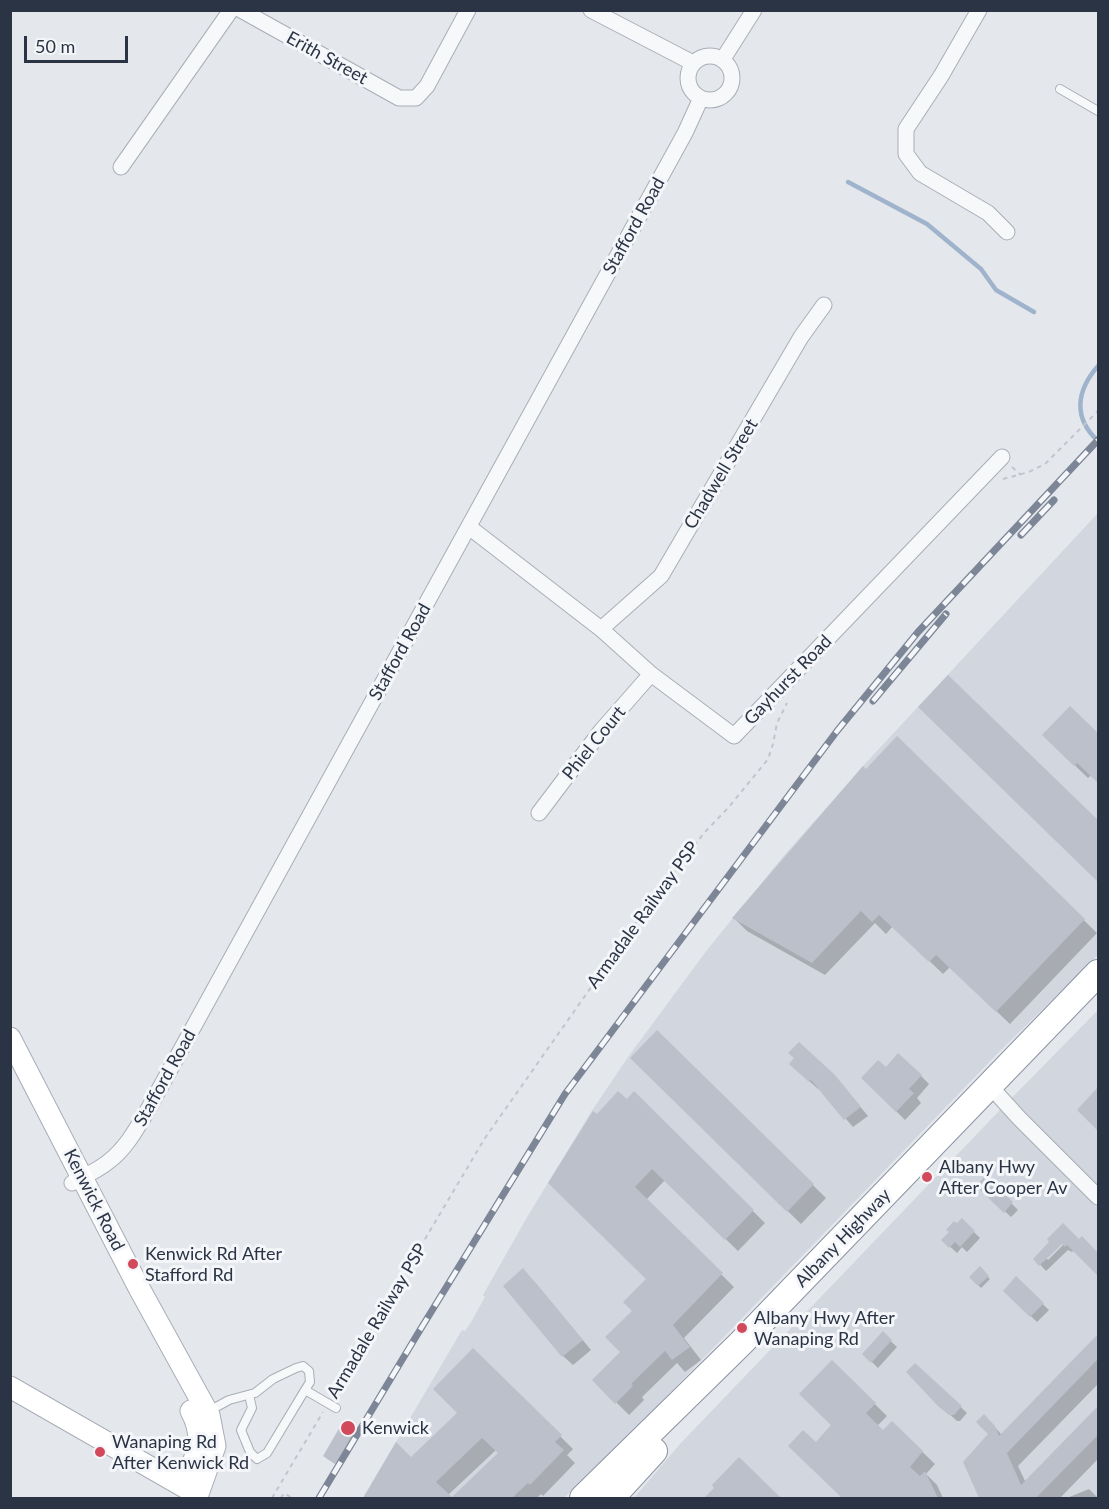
<!DOCTYPE html>
<style>
body{margin:0}
#map{position:relative;width:1109px;height:1509px;overflow:hidden;background:#e4e7ec;font-family:Lato,sans-serif}
canvas{display:block}
.frame{position:absolute;inset:0;border:12px solid #2b3445;pointer-events:none}
.scale{position:absolute;left:24px;top:36px;width:104px;height:27px;box-sizing:border-box;border:3px solid #2b3445;border-top:0;padding-left:8px;font-size:18px;line-height:21px;white-space:nowrap;color:#2b3445;-webkit-text-stroke:4px #f4f6f9;paint-order:stroke}
</style>
<div id="map">
<canvas width="1109" height="1509"></canvas>
<div class="frame"></div>
<div class="scale">50 m</div>
</div>
<script>
const g = document.querySelector('canvas').getContext('2d');
g.lineJoin = 'round';
function paint(path, color) { g.fillStyle = color; g.fill(path, 'evenodd'); }
function stroke(path, color, width, dash) { g.strokeStyle = color; g.lineWidth = width; g.lineCap = dash ? 'butt' : 'round'; g.setLineDash(dash || []); g.stroke(path); }
function drawText(font, color, halo, rows, align = 'center') {
  g.font = font + ' Lato,sans-serif'; g.lineWidth = 6; g.setLineDash([]); g.textBaseline = 'middle'; g.strokeStyle = halo; g.fillStyle = color; for (const [text, x, y, turn = 0] of rows) {
    g.save(); g.translate(x, y); g.rotate((+turn || 0) * Math.PI / 180); g.textAlign = isNaN(turn) ? turn : align; if (halo) g.strokeText(text, 0, 0); g.fillText(text, 0, 0); g.restore();
  }
}
paint(new Path2D(`
 M1098,513V955L1001,1050L664,1399L564,1498H363L462,1330L465,1331L471,1322L485,1297L483,1295L526,1219L591,1112L628,1057L707,950L781,859L863,766Z
 M1098,1010V1498H634L680,1444L999,1111Z`), '#d2d6de');
paint(new Path2D(`
 M948,677L1098,822V880L933,720Z
 M1070,708L1098,735V782L1091,775L1088,778L1057,748Z
 M897,738L1097,933L1010,1024L950,967L943,974L893,926L886,934L875,923L825,975L747,931L734,918Z
 M657,1032L826,1198L801,1224L632,1058Z
 M796,1059L842,1085L868,1116L853,1127L819,1088L818,1089L791,1064Z
 M886,1069L921,1076L929,1084L917,1098L921,1103L905,1120L863,1078Z
 M1098,1090V1129L1079,1110Z
 M634,1094L765,1223L738,1251L665,1180L646,1200L734,1287L684,1338L701,1360L685,1372L677,1363L642,1397L644,1400L629,1415L594,1380L622,1353L634,1311L648,1279L597,1116L627,1101Z
 M986,1178L1018,1210L1011,1217L978,1186Z
 M962,1220L980,1238L967,1252L962,1247L957,1253L943,1240Z
 M1063,1225L1074,1250L1072,1252L1068,1250L1046,1271L1035,1259L1051,1242ZM1066,1238L1068,1240L1048,1260L1046,1258Z
 M980,1269L990,1279L981,1288L971,1277Z
 M1016,1279L1049,1310L1037,1322L1005,1291Z
 M533,1280L591,1350L573,1365L563,1356Z
 M883,1334L897,1347L878,1368L864,1354Z
 M1098,1337V1384L1018,1466L1026,1483L1098,1408V1459L1060,1498H980L965,1462L990,1434L984,1416L1002,1435Z
 M473,1350L573,1449L567,1455L575,1463L543,1496L541,1494L537,1498H453L500,1453L496,1450L448,1495L451,1498H364L396,1444L411,1459L459,1413Z
 M832,1362L887,1416L877,1426L883,1432L892,1423L935,1464L926,1474L937,1485L943,1498H844L790,1446L816,1444L833,1426Z
 M915,1365L967,1413L960,1421H957L946,1411Z
 M355,1429L358,1432L338,1465L327,1459Z
 M739,1460L779,1498H706Z
 M1089,1489L1098,1498H1067Z`), '#0003');
stroke(new Path2D(`
 M848,182L927,224L981,269L996,290L1034,312
 M1098,366C1076,391 1073,418 1098,441`), '#9fb4cc', 4.5);
paint(new Path2D(`
 M948,675L1098,820V882L918,707Z
 M1070,706L1098,733V783L1077,763L1074,766L1042,735Z
 M897,736L1085,919L996,1012L936,955L929,962L879,915L872,922L861,911L812,963L732,918L863,766L866,769Z
 M657,1030L814,1184L787,1212L630,1058Z
 M799,1042L835,1075L861,1107L844,1120L811,1080L809,1082L789,1064L794,1058L788,1053Z
 M898,1053L922,1075L909,1089L914,1093L896,1112L861,1078L878,1060L886,1067Z
 M1098,1087V1131L1077,1110Z
 M618,1091L627,1099L634,1091L754,1210L725,1240L652,1169L635,1187L723,1273L673,1325L690,1347L672,1360L665,1351L631,1384L633,1386L615,1404L592,1380L620,1352L605,1337L632,1311L623,1302L646,1279L548,1183L593,1111L597,1114Z
 M986,1175L1013,1202L1004,1213L976,1186Z
 M962,1218L975,1231L960,1247L955,1242L949,1248L941,1240L949,1232L946,1230L954,1221L957,1223Z
 M1063,1223L1079,1239L1082,1236L1098,1253V1276L1067,1245L1065,1247L1062,1244L1039,1266L1033,1259L1049,1242L1047,1239Z
 M980,1266L989,1276L978,1286L969,1277Z
 M523,1268L583,1340L562,1357L503,1286Z
 M1016,1276L1044,1303L1030,1317L1003,1291Z
 M883,1331L892,1340L871,1363L862,1354Z
 M1098,1334V1359L1007,1453L1021,1485L1098,1406V1435L1036,1498H979L963,1462L988,1434L976,1422L984,1414L995,1426L999,1436Z
 M473,1348L562,1435L555,1442L564,1450L530,1485L528,1483L512,1498H363L396,1442L411,1457L457,1413L433,1389ZM482,1438L498,1453L452,1497L436,1482Z
 M832,1360L876,1403L866,1413L883,1430L892,1421L923,1451L910,1467L920,1476L925,1471L938,1498H842L788,1446L803,1430L816,1442L831,1425L799,1394Z
 M915,1363L962,1406L954,1415H949L938,1406L906,1372Z
 M344,1420L356,1428L335,1464L323,1456Z
 M739,1457L781,1498H704L714,1488L712,1485Z`), '#bbc0ca');
const service = new Path2D(`
 M1060,89L1098,111
 M305,1390L336,1408
 M209,1411L229,1400L255,1393L273,1379L296,1368L303,1366L309,1371L310,1382L305,1390L267,1453L257,1459L250,1452L241,1430L252,1408L249,1395`);
const minor = new Path2D(`
 M241,10L399,98H416L427,86L468,10
 M591,10L693,63
 M979,10L941,76L906,129V154L920,173L988,213L1007,232
 M688 78a22 22 0 1 1 44 0a22 22 0 1 1-44 0Z
 M723,59L754,10
 M121,167L231,10
 M469,527L601,629L651,674L734,736L1002,457
 M601,629L661,576L801,337L824,305
 M539,813L601,731L651,674
 M990,1086L1019,1118L1098,1197
 M72,1183C84,1176 97,1171 108,1162C127,1148 138,1126 150,1106L685,133L701,98`);
const secondary = new Path2D(`
 M10,1038L139,1288L209,1415L215,1446L198,1494
 M10,1387L195,1493
 M183,1486C195,1458 207,1440 191,1411`);
const trunk = new Path2D(`
 M583,1498L741,1343L1098,973
 M611,1498L654,1451`);
stroke(service, '#a9aeb7', 10);
stroke(minor, '#a9aeb7', 17);
stroke(secondary, '#a9aeb7', 23);
stroke(trunk, '#8b94a3', 28);
stroke(new Path2D(`
 M1012,467L1021,475
 M1003,479L1029,472L1045,464L1098,411
 M333,1394L485,1138L644,912L704,833L729,807L768,759L773,744L777,723L787,703
 M272,1498L323,1412
 M281,1498L284,1493L292,1498`), '#c2c5cb', 2, [4.5, 4.5]);
stroke(service, '#f7f8fa', 8);
stroke(minor, '#f7f8fa', 15);
stroke(secondary, '#fff', 21);
stroke(trunk, '#fff', 26);
const rail = new Path2D(`
 M1021,535L1054,500
 M873,701L946,614
 M319,1498L420,1330L565,1094L837,731L918,632L1098,440`);
stroke(rail, '#7d8696', 7);
stroke(rail, '#f4f6f9', 4.5, [14]);
for (const [x, y, r, color] of [
 [927,1177,6,"#d1495b"],
 [133,1264,6,"#d1495b"],
 [742,1328,6,"#d1495b"],
 [348,1428,8,"#d1495b"],
 [100,1452,6,"#d1495b"]
]) { const dot = new Path2D(); dot.arc(x, y, r, 0, 2 * Math.PI); g.fillStyle = color; g.fill(dot); stroke(dot, '#f4f6f9', 2); }
drawText('18px', '#2b3445', '#f4f6f9', [
 ["Erith Street",327,58,29],
 ["Stafford Road",634,226,-61],
 ["Chadwell Street",721,474,-59],
 ["Stafford Road",400,652,-61],
 ["Gayhurst Road",788,680,-46],
 ["Phiel Court",594,743,-51],
 ["Armadale Railway PSP",643,915,-54],
 ["Stafford Road",165,1078,-61],
 ["Kenwick Road",94,1200,63],
 ["Albany Highway",843,1238,-46],
 ["Armadale Railway PSP",377,1321,-59]
]);
drawText('18px', '#2b3445', '#f4f6f9', [
 ["Albany Hwy",939,1167],
 ["After Cooper Av",939,1188],
 ["Kenwick Rd After",145,1254],
 ["Stafford Rd",145,1275],
 ["Albany Hwy After",754,1318],
 ["Wanaping Rd",754,1339],
 ["Kenwick",362,1428],
 ["Wanaping Rd",112,1442],
 ["After Kenwick Rd",112,1463]
], 'left');
</script>
